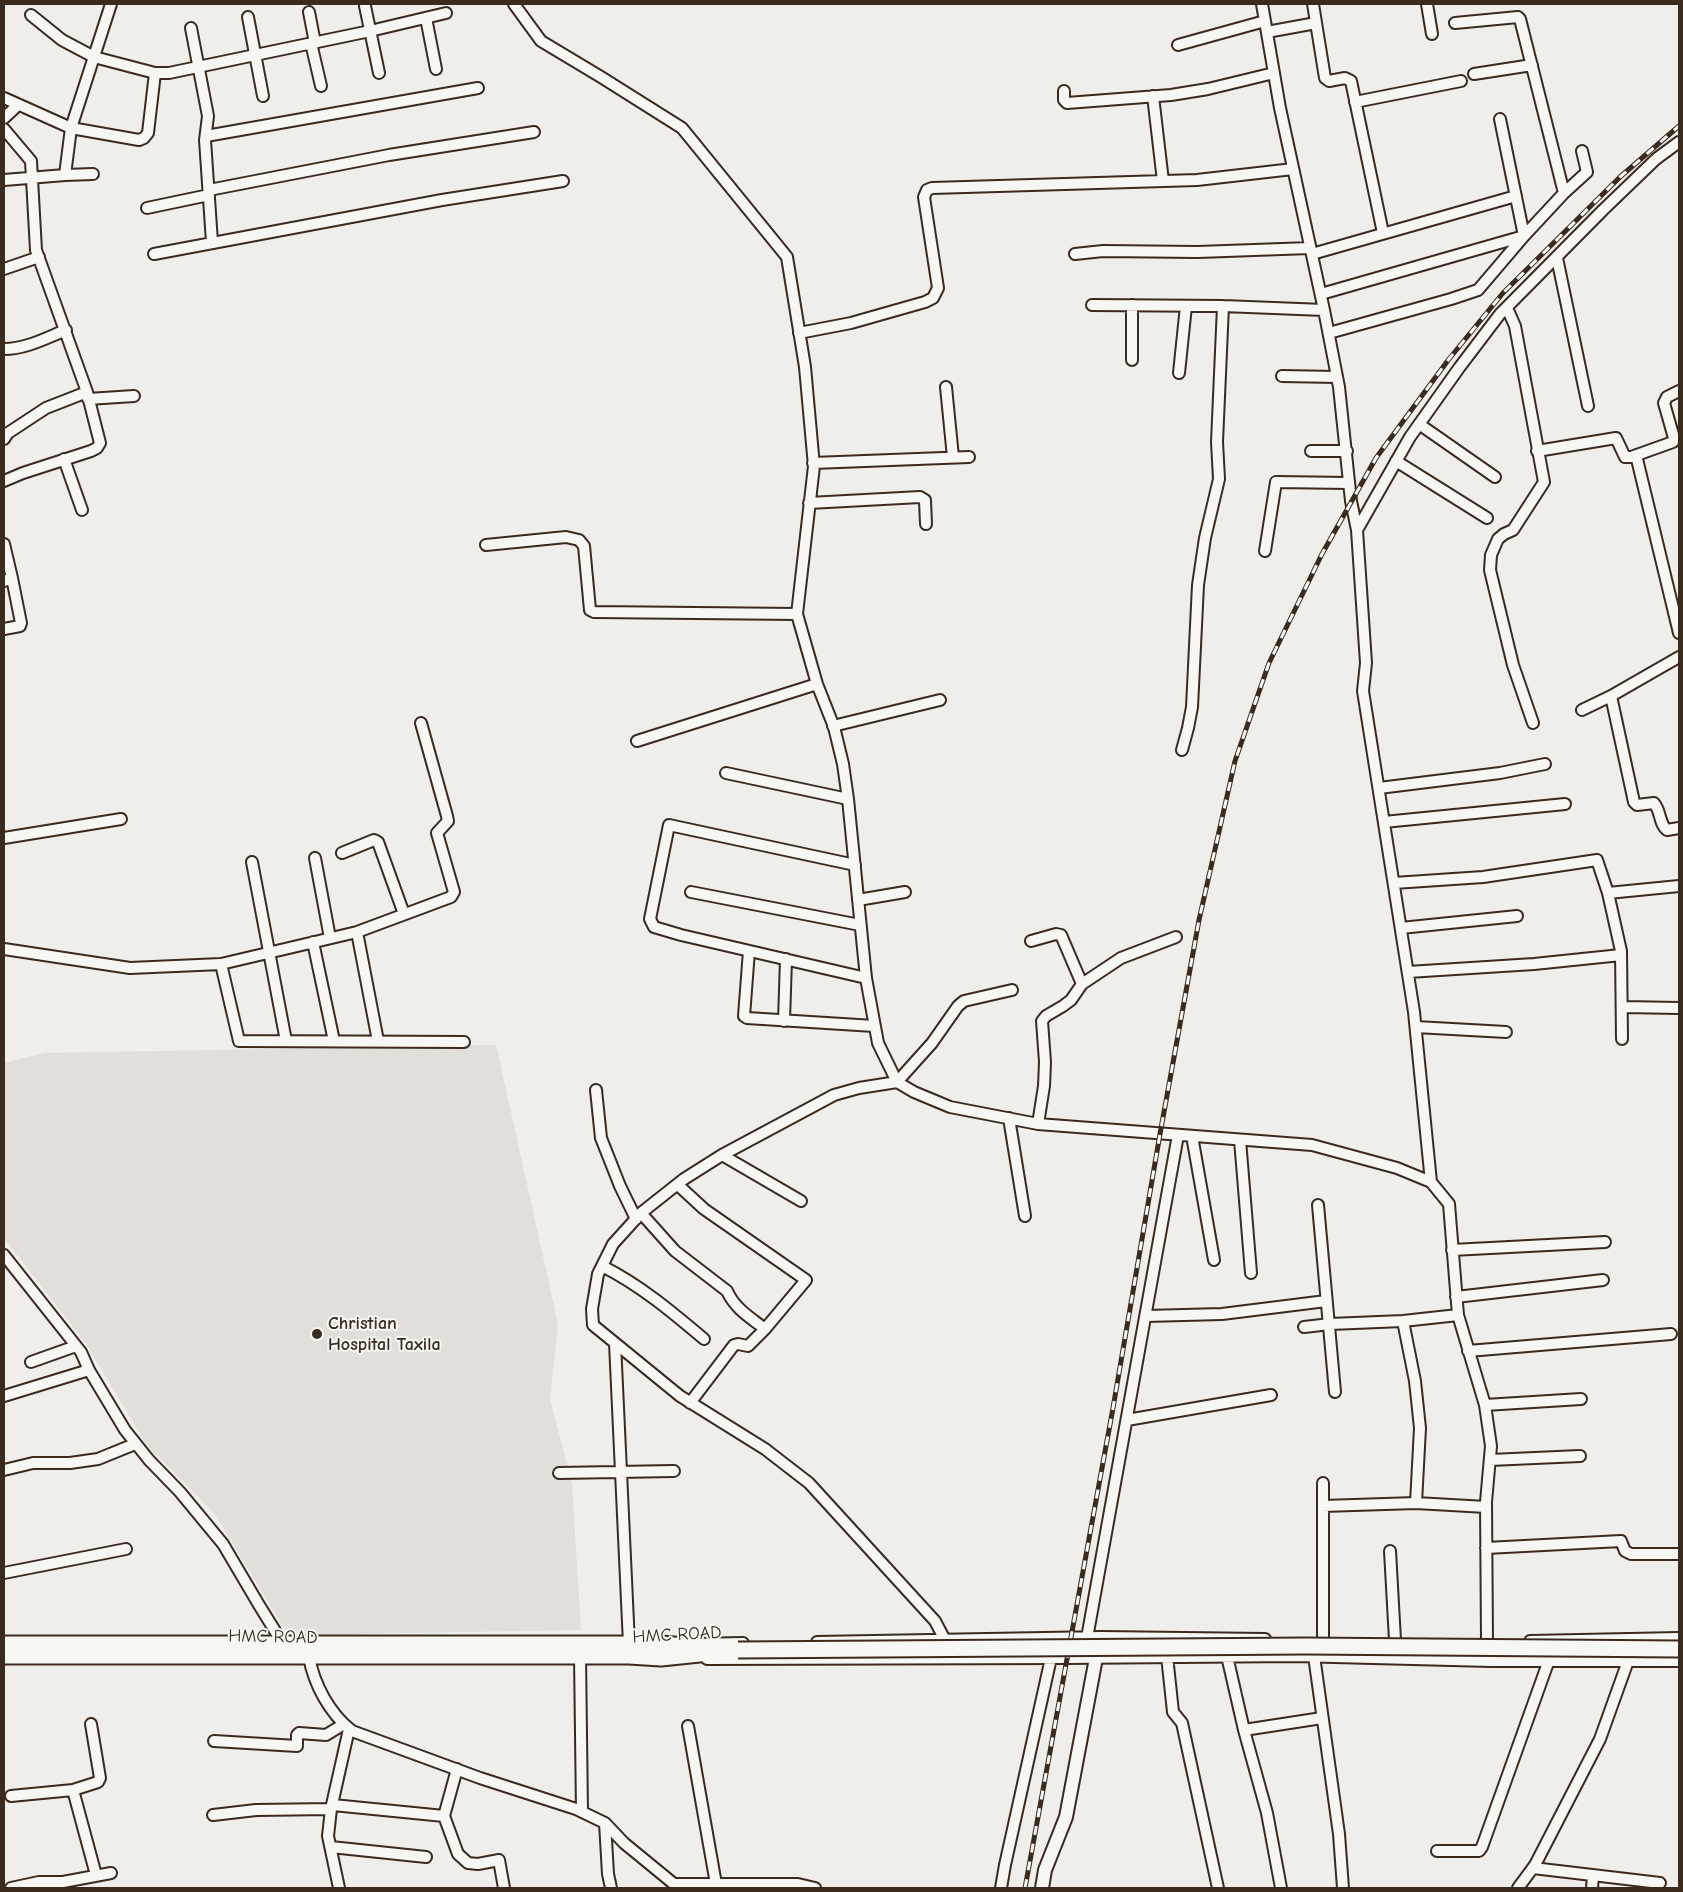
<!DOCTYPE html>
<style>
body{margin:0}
#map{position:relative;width:1683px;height:1892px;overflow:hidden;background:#efeeea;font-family:"Comic Neue",sans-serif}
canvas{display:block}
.frame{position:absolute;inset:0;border:5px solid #3b2a1e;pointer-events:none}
</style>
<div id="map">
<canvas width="1683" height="1892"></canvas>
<div class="frame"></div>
</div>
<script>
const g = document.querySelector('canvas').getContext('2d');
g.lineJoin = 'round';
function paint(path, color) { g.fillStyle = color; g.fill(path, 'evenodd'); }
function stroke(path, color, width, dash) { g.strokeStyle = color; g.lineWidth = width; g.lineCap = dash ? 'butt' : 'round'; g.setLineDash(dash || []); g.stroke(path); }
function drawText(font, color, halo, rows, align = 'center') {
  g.font = font + ' "Comic Neue",sans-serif'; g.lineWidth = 4; g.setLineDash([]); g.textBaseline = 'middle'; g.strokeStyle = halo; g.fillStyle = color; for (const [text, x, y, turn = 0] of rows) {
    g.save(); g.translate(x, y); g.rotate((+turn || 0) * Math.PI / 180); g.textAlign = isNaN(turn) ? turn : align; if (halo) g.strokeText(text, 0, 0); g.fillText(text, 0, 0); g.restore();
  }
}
paint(new Path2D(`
 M496,1045L558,1324L550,1399L572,1484L581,1630L288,1635L214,1513L146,1444L86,1344L4,1238V1063L45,1053Z`), '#e2dfdb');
const minor = new Path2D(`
 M514,4L541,41L601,77L682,128L787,257L805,367L814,466L797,614L817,684L834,727L843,764L848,799L866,978L878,1043L897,1082L914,1092L950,1107L1038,1124L1312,1145L1397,1168L1431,1182
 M1262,4L1280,108L1324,310L1339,387L1351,501L1357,530L1366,663L1363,691L1414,1012L1431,1182L1449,1204L1458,1315L1485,1405L1491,1446L1486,1502L1487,1641
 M1313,4L1325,78L1329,81L1345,78L1351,81L1383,233
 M1427,4L1432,34
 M365,6L379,73
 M309,12L315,43
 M31,15L62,40L94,57L155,73H169L370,31L446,13
 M248,17L263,96
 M426,18L436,69
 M1455,23L1518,17L1520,19L1564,193
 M191,28L208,116L205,140L212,242
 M1267,32L1316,23
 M311,43L321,86
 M1178,45L1265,21
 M1474,74L1532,65
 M1064,91V100L1067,103L1171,95L1208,89L1274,73
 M1153,96L1163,181
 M4,98L71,128L139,140L144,138L148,133L155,73
 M1355,102L1461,81
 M4,118L18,105
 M4,129L31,161L36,250L87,392L100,443L97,448L91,451L23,473L4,481
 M206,136L478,88
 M65,175L93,174
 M4,180L65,175L71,128L111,4
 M209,190L389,155L534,132
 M147,208L209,195
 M154,254L442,200L563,181
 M1075,254L1103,251L1198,252L1310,248
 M1312,254L1516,196
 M1557,258L1588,406
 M4,269L39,257
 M1321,294L1524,236L1564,193L1587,172L1582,151
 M1092,305L1223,306L1324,310
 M1132,305V360
 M1507,308L1515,326L1544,482L1513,530L1504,534L1498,539L1491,555L1490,570L1513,665L1533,723
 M799,333L851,323L925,302L933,298L938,288L924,197L927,190L932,188L1197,180L1293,169
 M1329,333L1451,299L1478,290L1524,236L1500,119
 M4,349C26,349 46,338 66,330
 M1179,373L1186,306
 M1282,376L1337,377
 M946,387L953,457
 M88,399L134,396
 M1419,424L1495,477
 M4,439L8,433L46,408L87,392
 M1311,451H1347
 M1537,451L1616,438L1625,457H1631L1673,442L1674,438L1664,403L1667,397L1679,391
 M1636,455L1679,633
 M64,459L82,510
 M1396,461L1487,518
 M813,463L969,457
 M809,503L920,497L925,500L926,524
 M1357,530L1410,437L1459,368L1500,314L1603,210L1656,159L1679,142
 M4,544L12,578L4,581
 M486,545L566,537L579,540L584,546L590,610L594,612L797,614
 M1265,551L1276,482L1349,483
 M4,629L20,626L21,623L12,578
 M1611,696L1634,802L1637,805L1654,803C1661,811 1659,824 1667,830L1679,828
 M1582,710L1611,696L1679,657
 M833,726L940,700
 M637,741L817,684
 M1182,750L1188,728L1192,707L1198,585L1205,538L1219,479L1217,442L1223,306
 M726,773L848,799
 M1379,788L1500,773L1545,764
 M1384,822L1565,804
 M4,838L121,819
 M342,853L374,840L378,842L404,914
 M315,858L330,938
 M252,862L286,1041
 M855,865L669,825L650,919L654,927L681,935L866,978
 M1394,883L1483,877L1597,860L1608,893L1621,951L1622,1039
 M691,892L860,925
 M1608,893L1679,886
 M858,900L905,892
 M1401,928L1517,916
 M357,932L378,1041
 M1031,941L1056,934L1061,935L1082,984
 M313,942L334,1041
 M4,949L130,968L221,964L357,932L451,897L454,892L437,833L448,821L447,816L421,723
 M749,951L744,1016L747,1018L874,1026
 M221,964L239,1041L464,1042
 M1408,972L1534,964L1621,955
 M1623,1007L1679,1008
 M784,1021L786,959
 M1416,1027L1506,1032
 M596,1090L601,1138L620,1186L636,1219
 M1009,1118L1025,1216
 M1038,1124L1044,1086L1045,1062L1042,1021L1046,1016L1063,1006L1071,1000L1082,984L1121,958L1176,937
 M1192,1136L1214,1260
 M1240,1140L1251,1273
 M722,1155L801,1201
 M678,1185L704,1209L806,1280L765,1329L748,1346L738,1344L734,1345L690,1403
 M1318,1205L1335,1392
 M641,1213L675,1251L727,1291C735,1309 751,1318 765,1329
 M1452,1250L1605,1242
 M4,1255L81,1352L89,1370L125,1430L149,1460L180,1492L223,1544L259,1605L285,1647
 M602,1266C640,1285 672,1312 704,1339
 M1456,1297L1603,1280
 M1146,1316L1222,1314L1326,1301
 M1403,1321L1415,1381L1420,1428L1416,1503
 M1304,1327L1330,1324L1403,1321L1458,1315
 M615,1343L629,1644
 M1468,1351L1671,1334
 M31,1362L76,1346
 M4,1396L89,1370
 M1485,1405L1581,1399
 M1127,1420L1271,1395
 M1490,1460L1580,1456
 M4,1470L33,1463H70L98,1459L135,1444
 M559,1473L674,1471
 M1323,1506L1416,1503L1486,1507
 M1486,1548L1621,1541L1625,1551L1631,1554H1679
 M1390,1551L1395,1640
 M4,1573L126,1549
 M1087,1638L1178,1135
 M945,1640L935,1621L809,1483L765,1449L680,1396L593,1325L592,1309L598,1274L613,1244L641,1213L684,1179L722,1155L834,1095L859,1088L897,1082L932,1043L958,1006L964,1001L1012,990
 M1323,1640V1483
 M1530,1641L1679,1638
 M817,1642L1101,1637L1265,1639
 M692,1644L743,1643
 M580,1656L582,1812
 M1167,1656L1173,1712L1182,1723L1218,1888
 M1227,1656L1244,1730L1267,1813L1281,1888
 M1314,1656L1339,1834L1343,1888
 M309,1657C314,1684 329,1713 352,1731L480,1778L576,1809L605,1823L624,1843L674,1884H798L815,1888
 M707,1659L1066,1658L1295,1656L1491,1661H1679
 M688,1726L716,1884
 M1244,1730L1322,1718
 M214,1741L297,1746V1735L299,1733L326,1735L344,1724
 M457,1769L444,1816L458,1854L468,1863L478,1864L499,1860L504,1888
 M73,1790L98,1782L100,1778L91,1724
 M11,1796L73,1790L96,1875
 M333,1805L444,1816
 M213,1815L256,1810L331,1809
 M605,1823L608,1874L611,1888
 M331,1847L426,1857
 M1437,1851H1479L1482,1847L1549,1660
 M1533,1868L1660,1883
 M11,1888L39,1882H63L111,1873
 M339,1888L328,1836L331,1809L349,1729
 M1001,1888L1005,1865L1051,1658
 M1518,1888L1535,1865L1600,1739L1628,1661
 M1592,1888L1593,1876`);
const tertiary = new Path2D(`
 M1042,1888L1045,1870L1066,1817L1096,1658`);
const primary = new Path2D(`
 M4,1644H661L699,1647
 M4,1656H629L661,1658L738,1650`);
stroke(minor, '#3b2a1e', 14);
stroke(tertiary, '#3b2a1e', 16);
stroke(primary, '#3b2a1e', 19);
stroke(minor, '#f6f6f2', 10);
stroke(tertiary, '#f6f6f2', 12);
stroke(primary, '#f6f6f2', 15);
const rail = new Path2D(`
 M1025,1888L1113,1408L1160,1134L1199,920L1235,761L1269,663L1322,554L1376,458L1449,359L1503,293L1620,177L1679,126`);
stroke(rail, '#3b2a1e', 5);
stroke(rail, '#f6f6f2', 3, [9]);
const primaryBridge = new Path2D(`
 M738,1650L1306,1646L1679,1649`);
stroke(primaryBridge, '#3b2a1e', 19, []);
stroke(primaryBridge, '#f6f6f2', 15);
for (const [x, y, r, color] of [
 [317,1334,6,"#3b2a1e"]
]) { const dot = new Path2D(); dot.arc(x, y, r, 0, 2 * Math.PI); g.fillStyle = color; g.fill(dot); stroke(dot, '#f6f6f2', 2); }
drawText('bold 18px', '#3b2a1e', '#f6f6f2', [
 ["Christian",328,1324],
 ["Hospital Taxila",328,1345]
], 'left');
drawText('18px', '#3b2a1e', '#f6f6f2', [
 ["HMC ROAD",677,1635,-3],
 ["HMC ROAD",273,1637,1]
]);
</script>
